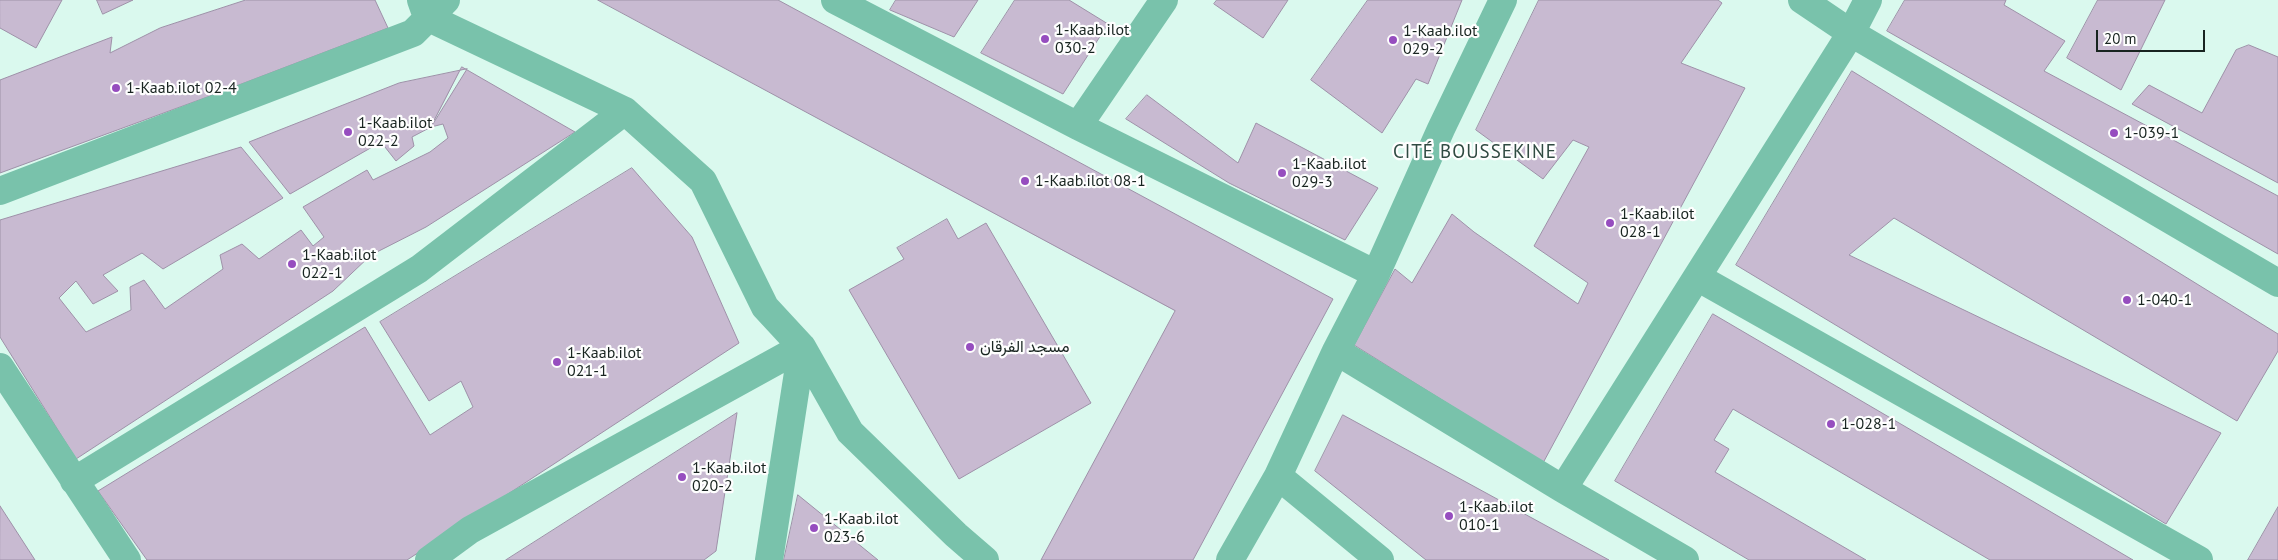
<!DOCTYPE html>
<meta charset="utf-8">
<style>
body{margin:0}
#map{position:relative;width:2278px;height:560px;overflow:hidden;background:#daf9ee;font-family:"PT Sans",sans-serif}
canvas{display:block}
.scale{position:absolute;left:2096px;top:30px;width:109px;height:22px;box-sizing:border-box;border:2px solid #182420;border-top:0;padding-left:6px;font-size:15px;line-height:18px;white-space:nowrap;color:#182420;-webkit-text-stroke:4px #fefefe;paint-order:stroke}
</style>
<div id="map">
<canvas width="2278" height="560"></canvas>
<div class="scale">20 m</div>
</div>
<script>
const g = document.querySelector('canvas').getContext('2d');
g.lineJoin = 'round';
function paint(path, color) { g.fillStyle = color; g.fill(path, 'evenodd'); }
function stroke(path, color, width, dash) { g.strokeStyle = color; g.lineWidth = width; g.lineCap = dash ? 'butt' : 'round'; g.setLineDash(dash || []); g.stroke(path); }
function drawText(font, color, halo, rows, align = 'center') {
  g.font = font + ' "PT Sans",Vazirmatn,sans-serif'; g.lineWidth = 4.5; g.setLineDash([]); g.textBaseline = 'middle'; g.strokeStyle = halo; g.fillStyle = color; for (const [text, x, y, turn = 0] of rows) {
    g.save(); g.translate(x, y); g.rotate((+turn || 0) * Math.PI / 180); g.textAlign = isNaN(turn) ? turn : align; if (halo) g.strokeText(text, 0, 0); g.fillText(text, 0, 0); g.restore();
  }
}
const building = new Path2D(`
 M0,0H62L36,48L0,28Z
 M97,0H133L103,14Z
 M246,0H375L388,28L210,96L0,173V80L112,37L110,53L160,28Z
 M598,0H778L1333,299L1193,560H1041L1175,311Z
 M896,0H978L954,37L890,10Z
 M1015,0H1069L1108,24L1063,94L981,53Z
 M1217,0H1288L1263,38L1214,4Z
 M1368,0H1462L1428,84L1416,79L1382,133L1311,80Z
 M1539,0H1718L1722,3L1681,63L1745,88L1543,463L1354,345L1395,269L1412,283L1452,214L1474,232L1578,304L1588,283L1534,246L1589,147L1573,140L1543,179L1476,130Z
 M1905,0H2006L2004,5L2065,41L2044,71L2278,196V254L1887,31Z
 M2098,0H2165L2121,90L2067,58Z
 M2249,45L2278,57V183L2132,104L2149,85L2202,113L2236,50Z
 M462,67L575,132L426,227L371,255L333,291L76,459L0,337V220L241,147L283,198L163,269L142,253L103,275L118,291L93,304L76,281L59,298L86,332L131,310L130,287L144,280L165,309L223,269L220,255L242,244L259,259L301,230L313,246L324,237L303,207L367,170L373,180L430,152L448,138L443,124L431,127Z
 M467,69L431,127L412,137L414,146L396,161L381,142L290,194L249,142L399,83Z
 M1852,71L2278,334V351L2237,421L1894,218L1849,255L2221,433L2166,524L1736,265Z
 M1147,95L1238,163L1256,123L1378,188L1345,240L1229,183L1126,119Z
 M632,168L692,237L739,343L407,560H147L98,491L365,327L430,435L473,407L461,381L429,401L380,322Z
 M947,219L958,239L986,223L1091,403L959,479L849,290L904,259L897,248Z
 M1713,314L2133,560H1990L1733,409L1714,440L1729,449L1715,472L1866,560H1749L1615,481Z
 M737,413L716,551L704,560H506Z
 M1343,415L1609,560H1426L1315,471Z
 M798,495L878,560H784Z
 M0,506L35,560H0Z
 M2278,507V560H2248Z`);
paint(building, '#c8bad1');
stroke(building, '#9e91a8', 1);
stroke(new Path2D(`
 M421,0L427,17L625,111L703,181L765,307L802,347L850,432L956,535L985,560
 M835,0L1078,126L1376,274
 M1802,0L1851,33L2278,283
 M1078,126L1164,0
 M0,191L413,33L446,0
 M1697,277L2199,560
 M1336,351L1563,489L1685,560
 M0,367L127,560
 M1278,476L1380,560
 M74,481L419,269L625,111
 M1563,489L1851,33L1868,0
 M429,560L470,530L802,347
 M769,560L802,347
 M1230,560L1278,476L1336,351L1376,274L1441,129L1503,0`), '#79c2ab', 28);
for (const [x, y, r, color] of [
 [1045,39,5,"#964dbf"],
 [1393,40,5,"#964dbf"],
 [116,88,5,"#964dbf"],
 [348,132,5,"#964dbf"],
 [2114,133,5,"#964dbf"],
 [1282,173,5,"#964dbf"],
 [1025,181,5,"#964dbf"],
 [1610,223,5,"#964dbf"],
 [292,264,5,"#964dbf"],
 [2127,300,5,"#964dbf"],
 [970,347,5,"#964dbf"],
 [557,362,5,"#964dbf"],
 [1831,424,5,"#964dbf"],
 [682,477,5,"#964dbf"],
 [1449,516,5,"#964dbf"],
 [814,528,5,"#964dbf"]
]) { const dot = new Path2D(); dot.arc(x, y, r, 0, 2 * Math.PI); g.fillStyle = color; g.fill(dot); stroke(dot, '#fefefe', 2); }
drawText('16px', '#182420', '#fefefe', [
 ["1-Kaab.ilot",1055,30],
 ["030-2",1055,48],
 ["1-Kaab.ilot",1403,31],
 ["029-2",1403,49],
 ["1-Kaab.ilot 02-4",126,88],
 ["1-Kaab.ilot",358,123],
 ["022-2",358,141],
 ["1-039-1",2124,133],
 ["1-Kaab.ilot",1292,164],
 ["029-3",1292,182],
 ["1-Kaab.ilot 08-1",1035,181],
 ["1-Kaab.ilot",1620,214],
 ["028-1",1620,232],
 ["1-Kaab.ilot",302,255],
 ["022-1",302,273],
 ["1-040-1",2137,300],
 ["مسجد الفرقان",980,347],
 ["1-Kaab.ilot",567,353],
 ["021-1",567,371],
 ["1-028-1",1841,424],
 ["1-Kaab.ilot",692,468],
 ["020-2",692,486],
 ["1-Kaab.ilot",1459,507],
 ["010-1",1459,525],
 ["1-Kaab.ilot",824,519],
 ["023-6",824,537]
], 'left');
g.letterSpacing = '1px';
drawText('19px', '#304b42', '#fefefe', [
 ["CITÉ BOUSSEKINE",1475,153]
]);
g.letterSpacing = '0px';
</script>
